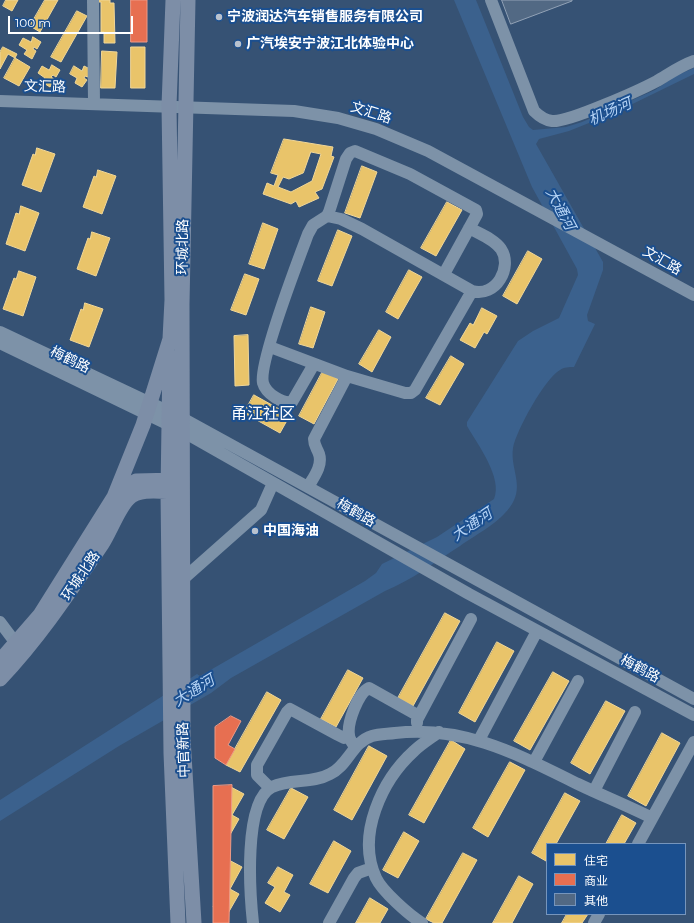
<!DOCTYPE html>
<meta charset="utf-8">
<style>
body{margin:0}
#map{position:relative;width:694px;height:923px;overflow:hidden;background:#365274;font-family:Montserrat,"Noto Sans SC",sans-serif}
canvas{display:block}
.legend{position:absolute;left:546px;top:843px;width:140px;height:72px;box-sizing:border-box;background:#1b4f8f;border:1px solid #7695bc;margin:0;padding:5px 7px;list-style:none;font-size:12px;color:#fff}
.legend li{display:flex;align-items:center;gap:8px;height:20px}
.legend b{width:20px;border:1px solid #7695bc}
.scale{position:absolute;left:8px;top:16px;width:125px;height:18px;box-sizing:border-box;border:2px solid #fff;border-top:0;padding-left:5px;font-size:12px;line-height:14px;white-space:nowrap;color:#fff;-webkit-text-stroke:3px #1b4f8f;paint-order:stroke}
</style>
<div id="map">
<canvas width="694" height="923"></canvas>
<ul class="legend">
<li><b style="height:11px;background:#e9c46a"></b>住宅</li>
<li><b style="height:11px;background:#e76f51"></b>商业</li>
<li><b style="height:11px;background:#526984"></b>其他</li>
</ul>
<div class="scale">100 m</div>
</div>
<script>
const g = document.querySelector('canvas').getContext('2d');
g.lineJoin = 'round';
function paint(path, color) { g.fillStyle = color; g.fill(path, 'evenodd'); }
function stroke(path, color, width, dash) { g.strokeStyle = color; g.lineWidth = width; g.lineCap = dash ? 'butt' : 'round'; g.setLineDash(dash || []); g.stroke(path); }
function drawText(font, color, halo, rows, align = 'center') {
  g.font = font + ' Montserrat,"Noto Sans SC",sans-serif'; g.lineWidth = 4; g.setLineDash([]); g.textBaseline = 'middle'; g.strokeStyle = halo; g.fillStyle = color; for (const [text, x, y, turn = 0] of rows) {
    g.save(); g.translate(x, y); g.rotate((+turn || 0) * Math.PI / 180); g.textAlign = isNaN(turn) ? turn : align; if (halo) g.strokeText(text, 0, 0); g.fillText(text, 0, 0); g.restore();
  }
}
paint(new Path2D(`
 M454,0H476L523,117L529,127L533,130L566,127L582,122L655,90L677,75L694,68V74L614,113L569,131L539,139L536,144L603,262V270L587,315L588,321L595,324L574,367C569,367 564,367 560,370C545,378 516,431 513,448C510,468 524,485 512,504C500,523 478,533 460,546C435,562 412,580 385,591L231,678L211,693L119,746L0,821V800L197,674L200,676L365,581L376,573L382,564L437,537L494,499C503,478 478,445 467,426V422L518,341L533,331L559,318L578,275L577,269L532,187Z`), '#3b618d');
const homes = new Path2D(`
 M6,0H18L12,11L3,6Z
 M45,0H58L40,32L30,26Z
 M98,0H110V3H114L115,43H104V32H101V2H98Z
 M134,0H146L145,41H133Z
 M77,11L87,16L61,62L51,57Z
 M33,37L41,42L37,49L34,47L33,49L36,51L32,59L24,54L27,50L19,45L23,38L31,42Z
 M3,47L17,54L15,58L8,54L0,69V52Z
 M131,47H145V88H131Z
 M102,51L117,52L115,88H101Z
 M15,58L30,67L19,86L4,78Z
 M52,65L60,70L56,77L53,75L51,77L54,79L50,87L42,82L45,78L38,73L42,66L49,70Z
 M74,66L82,71L84,66L92,70L88,77L85,76L84,78L87,80L82,87L75,83L77,78L70,74Z
 M284,139L333,147L331,156L334,157L322,189L315,192L319,198L299,207L296,201L291,204L263,194L267,183L274,186L278,175L271,173ZM311,152L321,154L312,181L291,192L278,187L283,177L289,179L303,173Z
 M37,148L55,154L41,192L22,185L33,154L35,155Z
 M362,166L377,172L360,218L345,213Z
 M98,170L116,176L102,214L83,207L94,176L96,177Z
 M447,202L462,210L436,256L421,248Z
 M21,206L39,213L25,251L6,244L16,213L19,214Z
 M263,223L278,229L264,269L249,264Z
 M338,230L352,236L332,286L318,281Z
 M92,232L110,238L96,276L77,269L88,238L90,239Z
 M528,251L542,259L517,304L503,296Z
 M409,270L422,277L398,319L386,312Z
 M19,271L36,277L23,316L3,309L14,278L16,279Z
 M245,274L259,279L246,315L231,310Z
 M85,303L103,309L89,347L70,340L81,309L83,310Z
 M311,307L325,312L313,348L299,344Z
 M482,308L497,316L487,334L484,332L475,348L460,340L470,323L473,325Z
 M379,330L391,337L372,372L359,364Z
 M248,335L249,385L235,386L234,336Z
 M451,356L464,364L440,405L426,398Z
 M323,371L338,379L314,424L299,416Z
 M254,395L290,415L280,433L244,413Z
 M445,613L460,621L413,706L398,698Z
 M497,642L514,651L475,722L459,713Z
 M348,670L363,678L336,727L321,719Z
 M553,672L569,681L530,750L514,741Z
 M267,692L281,700L240,772L226,765Z
 M606,701L625,711L590,774L571,763Z
 M662,733L680,743L646,806L628,796Z
 M451,740L465,749L424,823L409,815Z
 M369,746L387,756L352,820L334,810Z
 M510,762L525,770L488,837L473,828Z
 M229,786L244,794L232,815L239,819L227,840L214,833L226,811L218,807Z
 M291,788L308,797L284,839L267,830Z
 M565,793L580,801L556,844H547L546,861L532,853Z
 M622,815L636,823L624,844H606Z
 M404,832L419,841L398,878L383,870Z
 M334,841L351,851L328,893L310,884Z
 M463,853L477,860L442,923H434L426,919Z
 M227,859L242,867L230,889L239,894L227,915L213,907L225,885L215,880Z
 M278,867L293,875L284,892L290,895L280,912L265,903L275,887L268,883Z
 M519,876L533,884L512,923H493Z
 M370,898L388,909L380,923H356Z
 M567,914H588L582,923H562Z`);
paint(homes, '#e9c46a');
stroke(homes, '#f0d697', 1);
const shops = new Path2D(`
 M131,0H147V42H131Z
 M231,716L241,721L228,745L235,749L226,765L215,758V727Z
 M232,785L229,923H213V786Z`);
paint(shops, '#e76f51');
stroke(shops, '#ee9a85', 1);
const building = new Path2D(`
 M502,0H572V1L511,24Z`);
paint(building, '#526984');
stroke(building, '#92a2b6', 1);
stroke(new Path2D(`
 M93,0L94,103
 M491,0L534,111C539,116 544,120 552,121C567,123 640,90 657,81C669,74 680,66 694,61
 M0,101L294,111L338,118L376,129L428,151L694,295
 M327,216L341,219L362,229L472,291C496,298 513,267 501,249C494,239 480,234 469,228
 M0,332L182,418L694,699
 M0,343L182,431L469,594L694,715
 M270,347L347,376L405,393H411L415,390L472,291
 M314,364L292,402C283,404 266,394 263,383C258,364 299,258 308,234L313,225L327,216L329,212L346,159L350,153L355,151L410,174L476,210L477,214L444,274
 M308,487C313,478 323,466 319,454C317,448 314,446 314,439L347,376
 M182,580L261,510L273,483
 M0,622L21,650
 M417,723V720L471,619
 M479,740L537,631
 M353,744C351,741 349,738 349,735C347,723 358,693 369,688L419,716
 M534,762L578,681
 M270,788L257,775V765L287,712L290,709L338,735L344,738L349,736
 M594,791L635,712
 M638,844L694,742
 M253,923C250,895 243,802 272,787C291,778 312,784 330,774C348,766 352,742 372,736C379,734 388,734 395,733C464,725 519,755 578,784C603,796 628,806 652,818
 M329,923L354,878L358,873L372,868
 M422,923C409,915 382,891 376,878C356,835 382,780 414,751C421,744 431,738 439,732
 M594,923L599,914`), '#7d92a8', 12);
stroke(new Path2D(`
 M188,0L182,304L183,738L194,923
 M170,356L168,492L171,753L178,923
 M115,497L127,486L136,481L177,480
 M0,661L40,615L114,497L143,425L170,339L172,300L169,106L173,0
 M0,679C39,638 70,591 102,544C110,532 118,509 128,499C139,487 163,492 177,492`), '#7d8ea7', 15);
for (const [x, y, r, color] of [
 [219,17,4,"#b9c2ce"],
 [238,44,4,"#b9c2ce"],
 [255,531,4,"#b9c2ce"]
]) { const dot = new Path2D(); dot.arc(x, y, r, 0, 2 * Math.PI); g.fillStyle = color; g.fill(dot); stroke(dot, '#1b4f8f', 1.5); }
drawText('bold 14px', '#fff', '#1b4f8f', [
 ["宁波润达汽车销售服务有限公司",227,17],
 ["广汽埃安宁波江北体验中心",246,44],
 ["中国海油",263,531]
], 'left');
drawText('14px', '#fff', '#1b4f8f', [
 ["文汇路",45,87,2],
 ["文汇路",371,113,18],
 ["环城北路",183,247,-89],
 ["文汇路",662,261,30],
 ["梅鹤路",70,360,26],
 ["梅鹤路",356,513,30],
 ["环城北路",81,576,-56],
 ["梅鹤路",640,669,28],
 ["中官新路",184,750,-92]
]);
drawText('italic 15px', '#b5d3f5', '#1b4f8f', [
 ["机场河",610,112,-24],
 ["大通河",560,209,62],
 ["大通河",472,525,-34],
 ["大通河",194,691,-32]
]);
drawText('16px', '#fff', '#1b4f8f', [
 ["甬江社区",263,414]
]);
</script>
